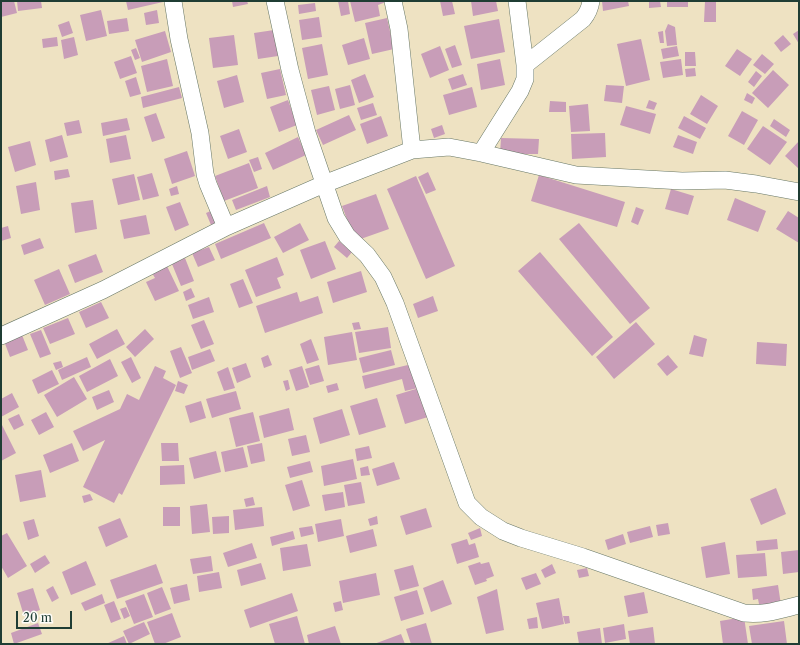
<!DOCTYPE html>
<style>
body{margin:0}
#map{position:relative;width:800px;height:645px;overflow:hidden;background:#eee2c2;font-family:"Libre Caslon Text",serif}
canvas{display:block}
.frame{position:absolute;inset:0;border:2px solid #1f3d34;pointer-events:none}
.scale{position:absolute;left:16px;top:611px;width:56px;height:18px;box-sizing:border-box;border:2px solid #1f3d34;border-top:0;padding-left:5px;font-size:12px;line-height:14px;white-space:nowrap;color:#1f3d34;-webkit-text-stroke:3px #fdfcf7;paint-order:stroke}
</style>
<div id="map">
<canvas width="800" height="645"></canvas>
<div class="frame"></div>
<div class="scale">20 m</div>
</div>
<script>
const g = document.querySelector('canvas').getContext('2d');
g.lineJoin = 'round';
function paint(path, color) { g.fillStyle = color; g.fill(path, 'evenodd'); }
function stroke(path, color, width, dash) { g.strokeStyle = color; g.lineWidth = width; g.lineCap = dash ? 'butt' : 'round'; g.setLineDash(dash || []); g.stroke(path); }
paint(new Path2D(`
 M1,1H14L17,13L1,17Z
 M17,1H41L42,8L18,11Z
 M126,1H163V2L128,10Z
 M232,1H247L248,4L233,7Z
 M338,1H348L350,14L341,16Z
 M350,1H386V2L378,5L380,16L355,22Z
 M440,1H452L455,14L443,16Z
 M471,1H496L498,11L473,16Z
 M602,1H628L629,6L603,11Z
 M649,1H660L661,7L649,8Z
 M667,1H688V7H667Z
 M705,1H716V22H704Z
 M315,3L316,11L299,14L298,5Z
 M101,10L107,36L86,41L80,15Z
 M157,10L159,23L146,25L144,13Z
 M319,17L322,37L302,40L299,20Z
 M127,18L129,31L109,34L107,21Z
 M387,18L394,49L372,54L365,23Z
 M499,19L505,52L471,59L464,26Z
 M69,21L73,33L62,37L58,25Z
 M668,24L675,27L677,45L667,46L665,31Z
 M274,30L278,56L258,59L254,33Z
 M799,30V44L793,34Z
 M165,31L171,52L142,62L135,40Z
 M663,31L664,43H660L658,32Z
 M234,35L238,65L213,68L209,38Z
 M783,35L791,44L781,52L774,43Z
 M57,37L58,46L43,48L42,39Z
 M74,37L78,55L64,59L61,40Z
 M364,38L370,59L348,65L342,45Z
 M641,39L650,80L626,86L617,44Z
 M322,44L328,75L308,79L302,48Z
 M455,45L462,65L452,68L445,49Z
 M440,46L449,70L430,78L421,54Z
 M677,46L679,56L663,59L661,49Z
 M136,48L140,58L135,60L131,50Z
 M737,49L752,59L740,76L725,66Z
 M685,52H695L696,66H685Z
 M762,54L774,64L765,74L753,65Z
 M131,56L137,73L120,79L114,62Z
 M167,59L173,86L147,92L141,66Z
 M500,59L505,85L481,90L477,64Z
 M681,59L683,75L663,78L660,62Z
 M695,68L696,76L686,77L685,69Z
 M280,69L286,95L267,99L261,73Z
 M773,70L789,85L768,108L752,93Z
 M756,71L762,76L754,87L748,82Z
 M365,74L374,97L359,103L351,80Z
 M463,74L467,85L452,90L448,79Z
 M237,75L244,102L224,108L217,81Z
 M136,77L141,94L130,97L125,81Z
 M350,85L355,105L340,109L335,89Z
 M606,85L624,86L622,103L604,101Z
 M329,86L335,110L317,115L311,90Z
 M179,87L182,98L143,108L141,97Z
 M472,87L477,107L449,115L443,95Z
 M747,93L755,98L752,104L744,100Z
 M701,95L718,106L707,124L690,114Z
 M288,100L297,125L279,132L270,107Z
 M649,100L657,103L654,110L646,108Z
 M550,101L566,102V112H549Z
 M373,103L377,115L361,120L357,108Z
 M588,104L590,131L571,132L569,106Z
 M626,106L656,114L650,134L620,125Z
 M742,111L758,120L744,145L728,136Z
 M156,113L165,138L152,142L144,117Z
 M349,115L356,130L323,145L316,130Z
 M381,116L388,136L367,144L360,124Z
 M684,116L706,128L700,139L678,128Z
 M127,118L130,130L103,136L101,123Z
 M774,119L790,130L786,137L770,126Z
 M79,120L82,133L67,136L64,123Z
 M442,125L445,134L434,138L431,129Z
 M763,126L787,142L770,165L747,149Z
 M239,129L247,152L228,159L220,136Z
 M605,133L606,157L572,159L571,134Z
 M62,135L68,157L50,162L45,140Z
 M126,135L131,159L110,163L106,139Z
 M678,135L697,142L693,154L673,147Z
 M298,137L306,155L273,170L265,153Z
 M501,138L539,139L538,154H500Z
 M30,141L36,165L15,172L8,147Z
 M799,141V169L785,156Z
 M187,151L195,176L172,184L164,159Z
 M258,157L262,169L254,172L249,160Z
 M249,163L258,188L224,201L215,176Z
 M68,169L70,177L55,180L54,171Z
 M428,172L436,190L426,194L418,177Z
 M152,173L159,196L143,200L137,177Z
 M134,174L140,200L118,205L112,179Z
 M539,175L625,202L617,227L531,201Z
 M416,176L455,266L426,279L387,189Z
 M36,182L40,210L21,214L16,186Z
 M177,186L179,194L171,196L169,189Z
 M267,186L270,197L236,210L232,200Z
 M671,189L694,196L688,215L665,209Z
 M376,194L389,229L355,241L342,206Z
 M735,198L766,211L758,232L727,220Z
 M93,200L97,229L75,233L71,203Z
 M180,202L189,225L175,231L166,207Z
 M636,207L644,210L638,225L631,222Z
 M213,210L219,221L211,225L206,213Z
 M788,211L799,218V243L776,229Z
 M146,215L150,234L124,239L120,220Z
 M264,223L271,238L221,259L215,244Z
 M300,223L309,240L283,253L274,237Z
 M579,223L650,308L630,324L559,239Z
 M8,226L11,238L1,241V228Z
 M40,238L44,248L24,255L21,245Z
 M325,241L336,269L311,279L300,250Z
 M339,241L352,252L347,258L334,247Z
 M209,247L215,260L198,267L192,253Z
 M540,252L613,337L592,356L518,271Z
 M96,254L103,272L75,283L68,265Z
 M277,257L284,275L277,278L281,288L256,297L245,270Z
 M185,258L194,281L181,286L172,264Z
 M167,266L179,291L155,301L146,282L155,278L152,273Z
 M59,269L70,294L45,305L34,280Z
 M361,271L367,292L333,303L327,282Z
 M243,279L253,303L239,308L230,284Z
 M191,288L195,297L186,301L183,292Z
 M297,292L300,302L318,296L323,313L265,333L256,306Z
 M433,296L438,311L418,318L413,304Z
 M209,297L214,312L193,319L188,305Z
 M101,302L109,318L86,328L79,312Z
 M68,318L75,334L50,344L43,328Z
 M204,320L214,344L201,349L191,325Z
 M359,322L361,329L354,330L352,323Z
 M636,322L655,344L614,379L596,357Z
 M388,327L391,348L359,353L355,332Z
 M117,329L125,344L97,359L89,344Z
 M145,329L154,339L135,357L126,347Z
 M41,330L51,354L40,358L30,334Z
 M352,332L357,360L328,365L324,337Z
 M22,335L28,350L10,357L4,341Z
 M694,335L707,339L703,357L689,354Z
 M311,339L319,360L307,364L300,344Z
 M757,342L787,344L786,366L756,364Z
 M181,347L192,373L180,378L170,351Z
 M210,349L215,361L192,370L188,357Z
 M391,350L395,365L363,373L359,358Z
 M268,355L272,365L264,368L261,358Z
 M668,355L678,367L667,376L657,364Z
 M87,357L91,367L62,380L58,370Z
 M131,357L141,378L132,383L121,362Z
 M110,359L118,376L87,392L79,376Z
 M61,361L63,367L56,370L53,363Z
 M246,363L251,377L237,383L232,368Z
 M412,364L418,388L405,391L402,379L365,389L362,376Z
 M319,365L324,381L310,385L305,369Z
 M155,366L166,371L163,378L176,385L122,495L119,493L114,503L83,487L105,440L83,451L73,431L120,409L127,394L139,400Z
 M302,366L309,387L296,391L289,370Z
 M228,367L235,388L224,391L217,372Z
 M52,370L59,384L38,394L32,380Z
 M74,377L87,399L57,417L44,395Z
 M288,380L290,389L286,391L283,381Z
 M178,381L188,385L184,394L175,391Z
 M337,383L339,390L328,393L326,386Z
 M419,388L428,417L405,424L396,395Z
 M109,390L114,402L97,410L92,397Z
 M236,391L241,409L212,418L206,399Z
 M12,393L19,407L1,417V399Z
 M377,398L386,427L359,435L350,406Z
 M201,401L206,418L190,423L185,406Z
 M289,408L294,430L264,438L259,416Z
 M342,409L350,435L320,444L313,418Z
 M46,412L54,427L39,435L31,420Z
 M253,412L260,441L236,447L229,418Z
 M19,414L24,425L14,430L8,419Z
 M1,423L16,453L1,461Z
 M306,435L310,452L292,456L288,439Z
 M72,443L79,461L50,473L43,455Z
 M161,443H178L179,461H162Z
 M262,443L265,461L251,464L247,446Z
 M369,446L372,458L357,461L355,449Z
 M243,447L248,467L225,472L221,452Z
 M216,451L221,472L194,479L189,458Z
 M353,459L357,479L324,486L321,466Z
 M310,461L313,472L290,478L287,467Z
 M394,462L400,479L377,486L372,469Z
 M184,465L185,484L160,485V466Z
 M368,466L370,475L361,476L360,468Z
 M41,470L46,497L20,502L15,475Z
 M302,480L310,506L293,511L285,485Z
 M361,482L365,503L348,506L344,485Z
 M776,488L786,514L761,525L750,499Z
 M343,492L345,507L325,511L322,495Z
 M90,494L93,500L84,503L82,496Z
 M253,497L255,505L246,507L244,499Z
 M207,504L210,532L192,534L190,506Z
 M163,507H180V526H163Z
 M262,507L264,526L235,530L233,510Z
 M426,508L432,527L406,535L400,516Z
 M229,516V533L213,534L212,517Z
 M377,516L378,524L370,526L368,519Z
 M120,518L128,537L106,547L98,527Z
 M34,519L39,536L28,540L23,522Z
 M341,519L344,536L318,542L315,524Z
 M668,523L670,534L658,536L656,525Z
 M312,526L314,534L301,537L299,528Z
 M650,526L653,537L630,543L627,532Z
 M480,528L482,536L471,540L468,533Z
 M373,529L377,546L350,553L346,536Z
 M293,531L295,539L272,546L270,537Z
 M7,533L27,566L8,578L1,566V536Z
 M623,534L626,544L608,550L605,540Z
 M467,539L469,545L475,543L479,557L457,564L451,544Z
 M777,539L778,549L757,551L756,541Z
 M725,542L730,574L706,578L701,547Z
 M252,543L257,558L228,567L223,553Z
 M307,544L311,566L283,571L280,548Z
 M799,550V572L783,574L781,552Z
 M765,553L767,576L738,578L736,555Z
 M45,555L50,563L35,573L30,564Z
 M211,556L213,571L193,574L190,559Z
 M86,561L96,585L71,595L62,572Z
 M480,562L481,564L489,562L494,576L486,579L487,581L475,585L468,566Z
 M261,563L266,579L241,586L237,570Z
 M156,564L163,583L117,599L110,580Z
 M552,564L556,573L545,578L541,570Z
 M413,565L419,586L400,591L394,570Z
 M587,568L589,576L579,578L577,570Z
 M219,572L222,588L199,592L197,576Z
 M376,573L380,595L343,603L339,581Z
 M536,573L541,584L526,590L521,578Z
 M443,580L452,604L431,612L423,588Z
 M187,584L190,600L174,604L170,588Z
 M778,585L781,605L760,609L758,599L753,600L752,589Z
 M53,586L59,598L52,602L46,590Z
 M162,587L171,609L155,615L147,593Z
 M33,588L40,610L24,616L17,593Z
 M497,589L504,630L486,634L477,597Z
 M417,590L424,614L401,621L394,597Z
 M644,592L648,613L628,617L624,596Z
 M292,593L298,611L250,628L244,610Z
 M102,594L105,603L85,611L81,603Z
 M144,594L153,617L134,624L125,601Z
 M559,598L564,624L542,629L536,603Z
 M114,601L121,619L111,623L104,605Z
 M341,601L343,610L335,612L333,603Z
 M126,607L130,616L124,619L120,609Z
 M172,613L181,637L163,644H155L147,622Z
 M297,616L305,644H275L269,624Z
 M563,616H569L570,623L565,624Z
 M537,617L538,628L529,629L527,619Z
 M744,617L748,644H723L720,621Z
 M784,621L787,644H752L749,626Z
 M144,622L150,634L129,644L123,631Z
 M38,623L42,634L14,644L11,633Z
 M426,623L432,644H411L406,629Z
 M624,624L626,639L605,643L603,628Z
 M335,626L341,644H309L307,635Z
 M653,627L655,644H630L628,631Z
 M600,628L602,644H579L577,632Z
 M401,634L405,644H374Z
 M124,636L127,644H106Z`), '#c89db8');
const minor = new Path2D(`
 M173,1L179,39L200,133L205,174L208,184L226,227
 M275,1L290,70L307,133L336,218L347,236L367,255L383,277L395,303L467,503L481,517L503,531L521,538L583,557L744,613C765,615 779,610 799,605
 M393,1L399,29L412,150
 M525,65L583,19C588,13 590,8 591,1
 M481,153L520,91L525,79V65L517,1
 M1,336L103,290L226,227L324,184L412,150L449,147L481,153L576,175L682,181L725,180L756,184L799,192`);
stroke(minor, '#677766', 18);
stroke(minor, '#fff', 17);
</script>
